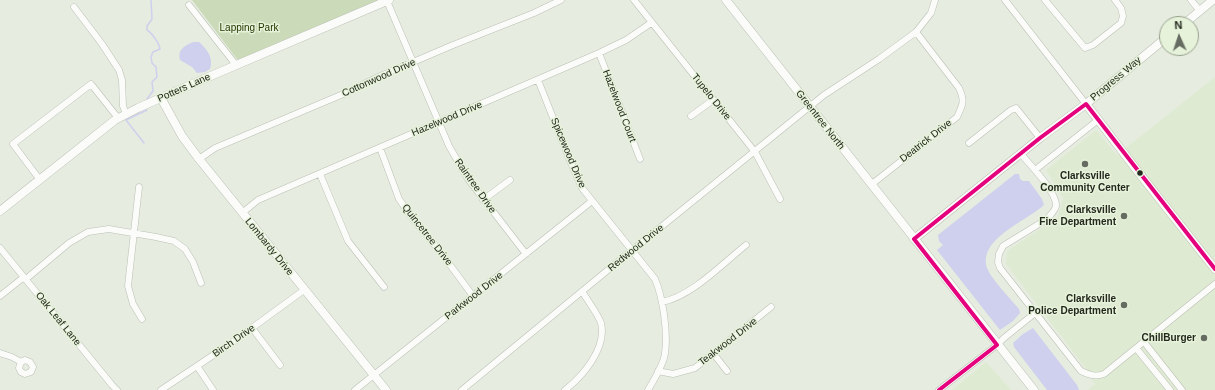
<!DOCTYPE html>
<style>
body{margin:0}
#map{position:relative;width:1215px;height:390px;overflow:hidden;background:#e6ecdf;font-family:Arial,sans-serif}
canvas{display:block}
.north{position:absolute;left:1159px;top:16px;width:40px;height:40px;box-sizing:border-box;background:#e6f2d9;border:1px solid #98a18e;border-radius:50%;rotate:357deg;font-size:11px;font-weight:700;line-height:16px;text-align:center;color:#23271e}
.north::after{content:'';display:block;margin:auto;width:14px;height:18px;background:#676c62;clip-path:polygon(50% 0,100% 100%,50% 72%,0 100%)}
</style>
<div id="map">
<canvas width="1215" height="390"></canvas>
<div class="north">N</div>
</div>
<script>
const g = document.querySelector('canvas').getContext('2d');
g.lineJoin = 'round';
function paint(path, color) { g.fillStyle = color; g.fill(path, 'evenodd'); }
function stroke(path, color, width, dash) { g.strokeStyle = color; g.lineWidth = width; g.lineCap = dash ? 'butt' : 'round'; g.setLineDash(dash || []); g.stroke(path); }
function drawText(font, color, halo, rows, align = 'center') {
  g.font = font + ' Arial,sans-serif'; g.lineWidth = 3; g.setLineDash([]); g.textBaseline = 'middle'; g.strokeStyle = halo; g.fillStyle = color; for (const [text, x, y, turn = 0] of rows) {
    g.save(); g.translate(x, y); g.rotate((+turn || 0) * Math.PI / 180); g.textAlign = isNaN(turn) ? turn : align; if (halo) g.strokeText(text, 0, 0); g.fillText(text, 0, 0); g.restore();
  }
}
paint(new Path2D(`
 M1215,77V390H1088L1095,384L1084,366L1006,264L1007,251L1058,217L1063,198L1046,170L1096,130L1117,155Z
 M986,362L1011,390H952Z`), '#dfead2');
paint(new Path2D(`
 M192,0H384L240,63Z`), '#cbdab8');
paint(new Path2D(`
 M193,42H199C207,49 214,58 210,69L205,72L197,73L192,67L180,60C177,50 184,46 193,42Z
 M1015,174H1019L1020,179L1023,181H1029L1042,199L1044,205C1027,221 975,240 988,270C993,281 1011,299 1019,309L1020,313L1013,321L1000,330L937,250L943,245L939,241L938,235Z
 M1033,328L1077,385L1079,390H1047L1014,347L1013,343L1023,334Z`), '#ced0ee');
stroke(new Path2D(`
 M147,99L153,91L152,82L157,77L156,67L152,63L151,57L153,52L160,49C159,43 152,33 147,30V26L152,19L151,0
 M144,143L126,120L147,110`), '#ced0ee', 1.5);
const street = new Path2D(`
 M634,0L755,152L780,199
 M1005,0L1086,104
 M1045,0L1085,48L1093,45L1121,23L1123,16L1121,8L1115,0
 M1191,0L1200,11
 M387,1L449,146L468,179L526,254
 M189,5L236,65
 M74,7L102,44L119,70L122,80L123,106L126,114
 M599,53L640,159
 M538,80L569,158L582,188L655,279C663,298 668,332 665,353C664,364 654,380 648,390
 M691,116L713,100
 M969,143L1011,110L1016,108L1040,138
 M380,148L399,199L413,219L439,250L473,296
 M1021,154C1030,165 1057,192 1056,206C1055,211 1050,215 1047,219L1003,246L999,254L998,262L1000,268L1081,371C1090,375 1095,377 1104,374L1215,284
 M199,159L215,148L348,92L378,77L453,45L534,13L561,0
 M1035,170L1098,120
 M320,174L348,241L384,287
 M40,180L13,144L91,84L118,118
 M872,184L957,117C963,104 965,101 959,88L916,32
 M139,187L128,286L133,304L142,319
 M483,200L510,180
 M242,213L258,200L599,53L626,40L651,23
 M0,248L112,385L117,390
 M26,279L69,243L88,232L109,229L156,237L174,241L185,249L193,262L201,283
 M0,296L24,277
 M662,302C692,296 722,264 746,245
 M252,328L280,365
 M1144,342L1182,390
 M1136,348L1170,390
 M0,353L12,357L21,362L25,360L30,362L33,367L31,372L25,374L21,372L19,368L21,362
 M713,353L727,371
 M197,366L213,390
 M658,371L673,374L695,368L771,307
 M161,390L230,344L304,290
 M355,390L592,201
 M462,390L614,265L824,95L879,59L916,32L931,13L935,0
 M565,390C583,376 607,348 601,323C598,314 587,300 582,291
 M939,390L997,345L1004,338L1035,313`);
const secondary = new Path2D(`
 M726,0L1034,390
 M1184,24L1213,0
 M161,98L182,136L199,159L386,390
 M1086,104L1139,173L1215,269
 M0,211L115,120L138,108L213,75L389,0
 M914,239L1040,138L1086,104L1167,37`);
stroke(street, '#bbbfb5', 7);
stroke(secondary, '#bbbfb5', 9);
stroke(street, '#fbfcfa', 6);
stroke(secondary, '#fbfcfa', 8);
stroke(new Path2D(`
 M939,390L997,345L914,239L1040,138L1086,104L1215,269`), '#e5007d', 4);
for (const [x, y, r, color] of [
 [1085,164,4,"#676c62"],
 [1140,173,3.5,"#23271e"],
 [1124,216,4,"#676c62"],
 [1124,305,4,"#676c62"],
 [1204,338,4,"#676c62"]
]) { const dot = new Path2D(); dot.arc(x, y, r, 0, 2 * Math.PI); g.fillStyle = color; g.fill(dot); stroke(dot, '#e6f2d9', 1.5); }
drawText('10px', '#253900', '#e6f2d9', [
 ["Lapping Park",249,28]
]);
drawText('10px', '#23271e', '#e6f2d9', [
 ["Cottonwood Drive",379,78,-24],
 ["Progress Way",1116,79,-40],
 ["Potters Lane",184,88,-24],
 ["Tupelo Drive",711,97,51],
 ["Hazelwood Court",619,106,69],
 ["Hazelwood Drive",447,119,-23],
 ["Greentree North",820,120,52],
 ["Deatrick Drive",926,141,-38],
 ["Spicewood Drive",568,153,67],
 ["Raintree Drive",475,186,55],
 ["Quincetree Drive",427,235,52],
 ["Lombardy Drive",269,247,51],
 ["Redwood Drive",636,248,-39],
 ["Parkwood Drive",474,296,-38],
 ["Oak Leaf Lane",58,319,51],
 ["Birch Drive",234,341,-35],
 ["Teakwood Drive",728,342,-38]
]);
drawText('bold 10px', '#23271e', '#e6f2d9', [
 ["Clarksville",1085,176,"center"],
 ["Community Center",1085,188,"center"],
 ["Clarksville",1116,210],
 ["Fire Department",1116,222],
 ["Clarksville",1116,299],
 ["Police Department",1116,311],
 ["ChillBurger",1196,338]
], 'right');
</script>
